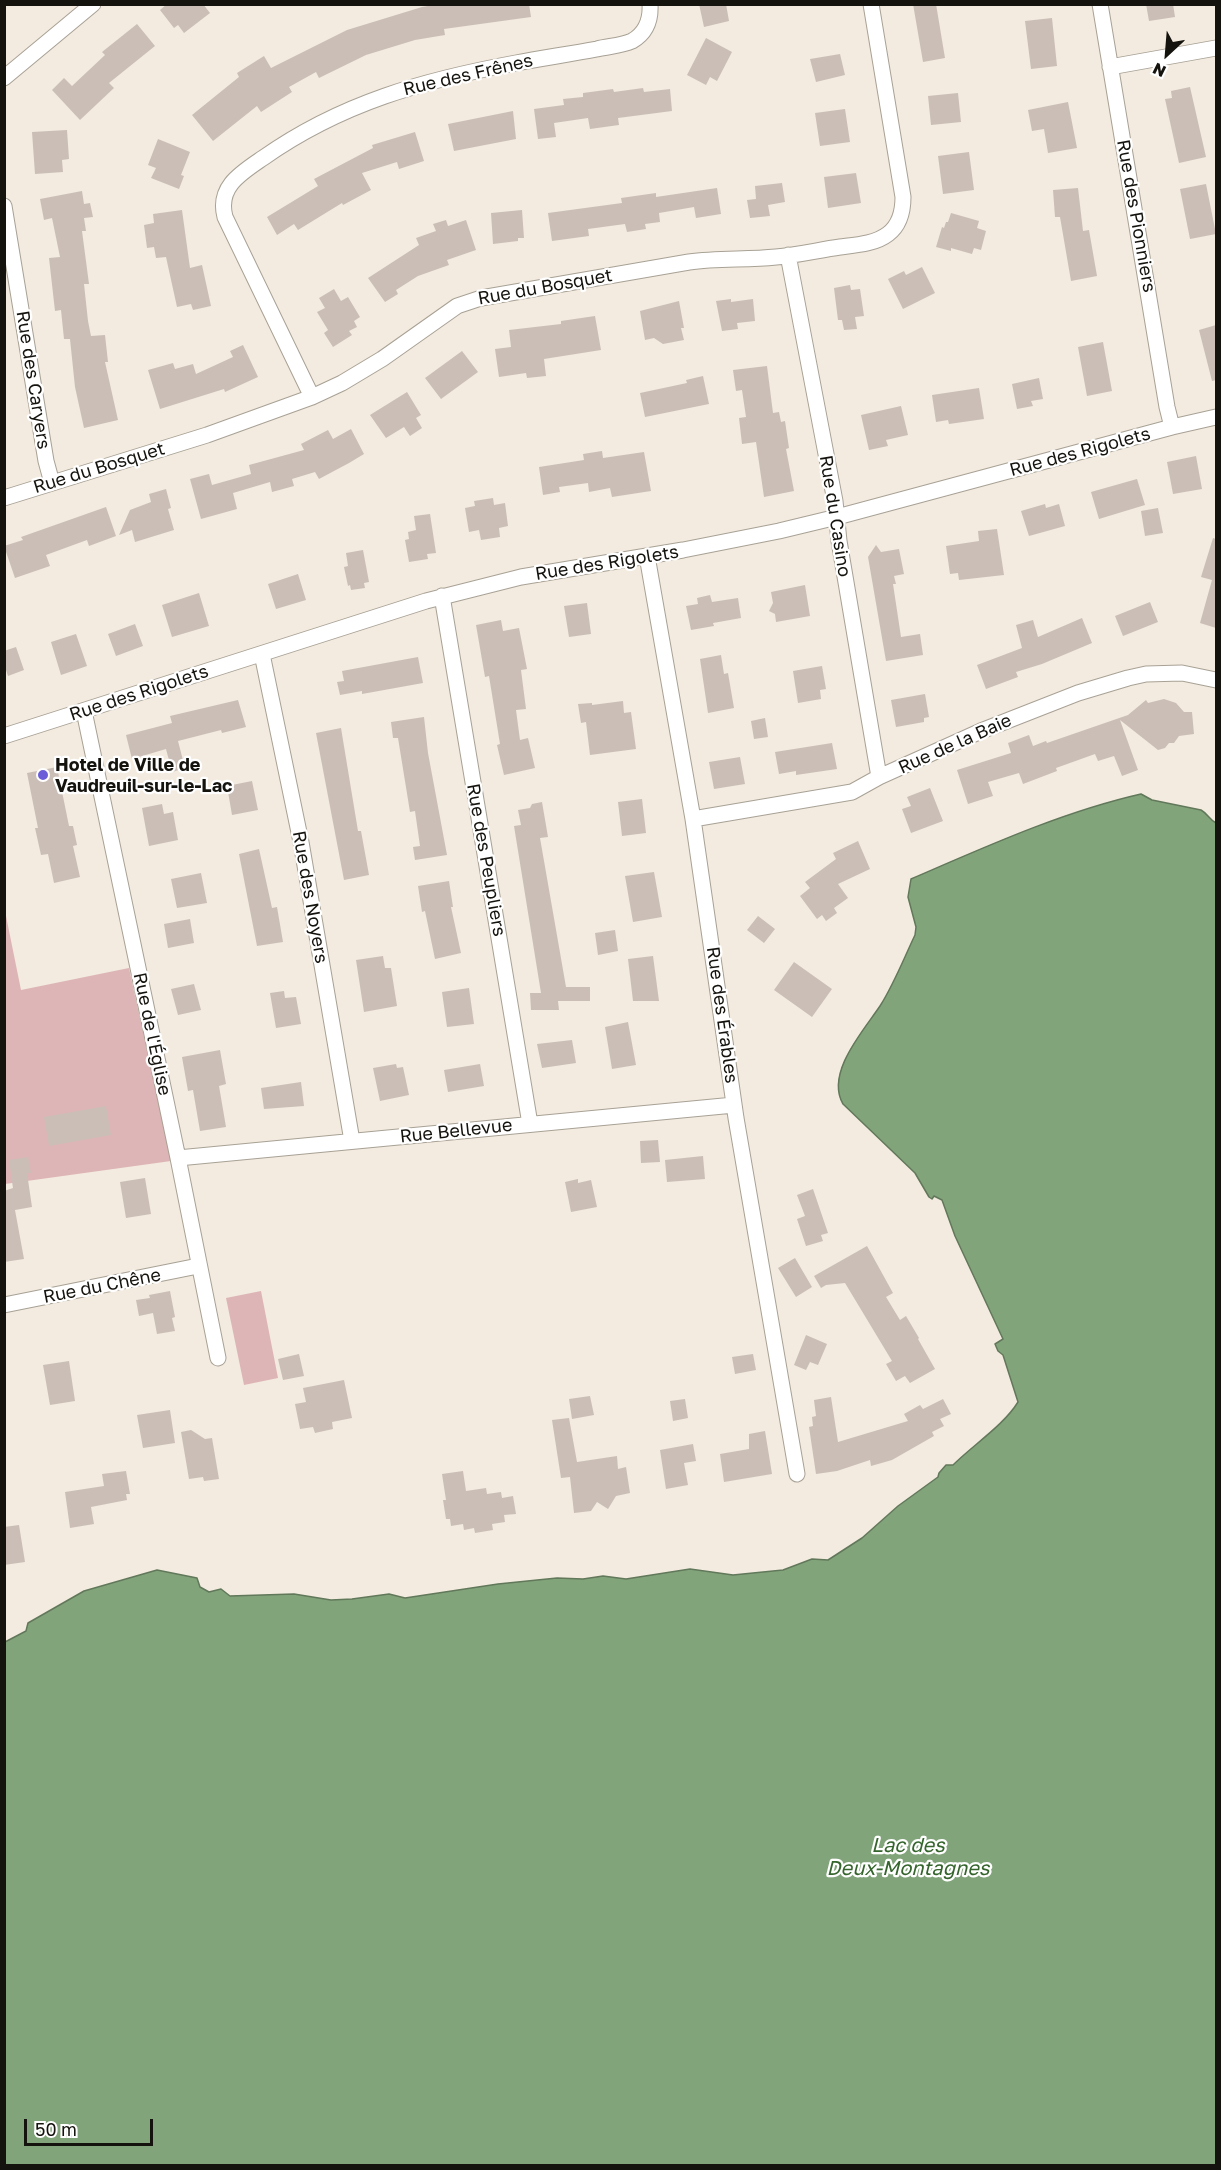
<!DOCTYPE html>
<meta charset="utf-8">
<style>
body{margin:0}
#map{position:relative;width:1221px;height:2170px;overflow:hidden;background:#f3ebdf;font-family:"Golos Text",sans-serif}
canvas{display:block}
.frame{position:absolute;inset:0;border:6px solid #15130e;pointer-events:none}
.north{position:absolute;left:1137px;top:24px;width:60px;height:60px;-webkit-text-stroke:4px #fff;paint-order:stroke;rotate:206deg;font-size:16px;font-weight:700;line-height:24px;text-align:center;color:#15130e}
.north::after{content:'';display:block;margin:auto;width:21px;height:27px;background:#15130e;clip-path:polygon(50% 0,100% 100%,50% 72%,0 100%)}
.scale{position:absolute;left:24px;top:2119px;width:129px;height:27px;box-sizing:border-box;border:3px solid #15130e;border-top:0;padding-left:8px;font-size:18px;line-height:21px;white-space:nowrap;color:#15130e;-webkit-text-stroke:4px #fff;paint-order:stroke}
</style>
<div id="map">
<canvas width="1221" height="2170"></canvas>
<div class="frame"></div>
<div class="north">N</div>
<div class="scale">50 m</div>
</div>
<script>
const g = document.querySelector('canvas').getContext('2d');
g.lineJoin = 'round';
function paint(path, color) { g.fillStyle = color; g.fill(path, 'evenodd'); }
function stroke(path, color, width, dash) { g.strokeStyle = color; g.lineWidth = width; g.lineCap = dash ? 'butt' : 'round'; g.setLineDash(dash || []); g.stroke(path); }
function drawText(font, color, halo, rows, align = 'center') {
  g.font = font + ' "Golos Text",sans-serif'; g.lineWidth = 4.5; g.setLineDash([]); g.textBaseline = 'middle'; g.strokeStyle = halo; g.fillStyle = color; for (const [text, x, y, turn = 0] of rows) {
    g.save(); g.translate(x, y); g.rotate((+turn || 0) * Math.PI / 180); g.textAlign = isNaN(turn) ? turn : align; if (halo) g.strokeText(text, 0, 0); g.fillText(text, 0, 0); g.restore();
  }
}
paint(new Path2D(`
 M4,906L21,990L129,968L171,1161L5,1184Z
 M261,1291L278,1378L244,1385L226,1298Z`), '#ddb5b6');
const water = new Path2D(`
 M1141,794L1152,800L1201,810C1208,814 1210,820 1216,823V2165H5V1642L26,1631L28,1623L84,1591L157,1570L197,1578L200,1587L209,1592L221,1589L230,1596L294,1594L331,1600L352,1599L389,1594L405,1598L498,1584L557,1578L583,1579L603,1576L626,1579L690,1569L733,1575L783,1570L812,1559L828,1560L862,1538L898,1506L938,1477L939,1473L946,1465H953C973,1445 1004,1425 1018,1402L1003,1355L998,1351L995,1344L1003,1339L955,1236L942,1200L934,1196L932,1199L929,1197L915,1173L843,1104C825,1073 864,1030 880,1006C894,984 904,958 915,935L916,927L908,897L911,879C985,847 1062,812 1141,794Z`);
paint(water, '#82a47b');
stroke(water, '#61785a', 1.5);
paint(new Path2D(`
 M167,4H203L210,13L184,33L178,25L174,28L160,10Z
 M439,4H529L531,17L444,29L445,35L415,40L366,55L319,78L316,72L289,87L292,92L261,112L257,106L213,141L192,115L239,77L237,73L264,56L271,68L347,30L422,7Z
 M699,4H726L729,21L704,27Z
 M913,4H936L945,58L923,62Z
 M1146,4H1173L1175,17L1149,21Z
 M1052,18L1057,66L1031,69L1025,21Z
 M137,24L155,46L109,83L114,88L80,120L52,90L64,78L72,86L105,55L102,52Z
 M706,38L732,52L717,81L710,77L706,85L687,75Z
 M840,54L845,75L816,82L810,59Z
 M1190,87L1206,157L1179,163L1165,99L1172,98L1171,91Z
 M643,88L644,92L670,89L672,111L618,118L619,125L590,129L588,118L554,123L556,137L538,139L534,109L564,105L563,99L583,97V93L613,89L614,92Z
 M958,93L961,122L931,125L928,96Z
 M1068,102L1077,148L1048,153L1044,129L1032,131L1028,110Z
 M845,109L850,142L820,146L815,113Z
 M513,111L516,139L454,151L448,124Z
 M67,130L69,159L62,160L63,172L35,174L32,132Z
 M415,132L424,161L399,169L397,162L362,173L371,190L343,205L342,203L298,230L294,224L277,235L267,217L318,186L314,179L373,148L372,145Z
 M158,139L190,152L181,175L184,176L179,189L151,178L156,168L148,165Z
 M969,152L974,190L943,194L938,156Z
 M856,173L861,203L828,208L824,177Z
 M782,183L785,202L768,205L770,216L750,218L747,200L756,199L755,186Z
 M1206,184L1216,234L1190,239L1180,189Z
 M717,188L721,214L696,218L694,207L659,213L660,222L645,224L646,229L627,232L625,224L588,229L589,236L552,241L548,213L622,203L621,198L656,193V197Z
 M1078,188L1083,231L1089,230L1097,276L1071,281L1060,217H1055L1053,190Z
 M82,191L84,204L90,203L93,217L84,218L86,231H82L89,284H84L88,321L91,336L105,335L108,362H105L118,420L84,428L75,387L70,339H64L61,310L55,311L49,258L60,257L52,218L44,220L40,199Z
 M182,210L190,268L202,265L211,306L193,310L191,304L177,307L166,257L156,258L154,247L147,248L144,225L154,223L153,214Z
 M522,210L524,238H518V241L493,244L491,213Z
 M951,213L979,221L977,228L986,231L981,250L974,248L972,254L951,248V251L936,247L942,227L944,228L946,222H948Z
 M446,220L448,226L466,220L476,250L447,260L449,265L418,276L396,290L398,294L385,302L368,278L419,245L416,238L436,231L433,224Z
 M922,267L935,293L903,309L888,279L904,271L906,275Z
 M850,285L851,290L860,289L864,316L855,317L857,329L844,330L842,320H838L834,288Z
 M334,289L341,301L348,297L360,317L354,321L357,327L349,331L352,335L333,347L324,333L328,330L317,312L325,308L319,298Z
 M731,299V302L753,299L755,321L737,323L738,329L722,331L716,301Z
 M679,301L684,328H681L684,340L663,344L654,338L645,340L640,311Z
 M595,316L601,350L544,359L546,376L527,378L526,373L499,377L495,349L511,347L509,330L561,324V321Z
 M1216,325V380L1212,381L1199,330Z
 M1103,342L1112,391L1087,396L1078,347Z
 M243,345L258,377L225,392L224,389L160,409L148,370L173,363L175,369L193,364L196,374L233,357L230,351Z
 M462,351L478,372L441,399L425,378Z
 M767,366L773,413L779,412L781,422L785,421L789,448L786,449L794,491L764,497L756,442L742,444L739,418L746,417L742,390L736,391L733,370Z
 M703,376L709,404L645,417L640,393L687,383L686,380Z
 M1039,378L1043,399L1031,401L1033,406L1017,409L1012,384Z
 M979,388L984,419L949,424L948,420L936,422L932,395Z
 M407,392L421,415L416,418L422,428L410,436L404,427L386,438L370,415Z
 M901,406L908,435L886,440L888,446L869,450L861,415Z
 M351,429L364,454L349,463L319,479L315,472L292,479L294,486L272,492L270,482L233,493L237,509L201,519L190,479L209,474L212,485L251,474L249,465L304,450L301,444L328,430L333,439Z
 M602,451L603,458L644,452L651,491L612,497L610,488L589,492L588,483L559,487L560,492L543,495L539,467L584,460L583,454Z
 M1196,456L1202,489L1173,494L1167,462Z
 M1137,479L1145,505L1099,519L1091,492Z
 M166,489L171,508L168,509L174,530L135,542L132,530L119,535L130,510L151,502L149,494Z
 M493,498L494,505L505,503L508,526L499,528L500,537L481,540L479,530L469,532L465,508L475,506L474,501Z
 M1045,504L1046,508L1059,504L1065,526L1029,536L1021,511Z
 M106,507L116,536L89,546L87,540L46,555L50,566L15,578L4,546L23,540L21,537Z
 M1158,508L1163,533L1145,536L1141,511Z
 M430,514L436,553L427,554L428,559L409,562L405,540L409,539L408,532L416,530L414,516Z
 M997,529L1004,575L959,580L958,573L950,574L946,546L979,541L978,531Z
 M1213,538L1216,539V628L1200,623L1212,580L1201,577Z
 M876,545L881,552L899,549L904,574L894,576L896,584H893L901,637L920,634L923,655L886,661L868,557Z
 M363,550L369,582L364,583L365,588L351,590L350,585L348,586L344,567L348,566L346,553Z
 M298,574L306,600L276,609L268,584Z
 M805,585L810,616L776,622L775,614L769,611L773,603L771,592Z
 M199,593L209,626L172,637L162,605Z
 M710,595L712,602L738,598L741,618L713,623L714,626L691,630L686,606L698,604L697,598Z
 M1150,602L1158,622L1123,636L1115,616Z
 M587,603L591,634L569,637L564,606Z
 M1082,618L1092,643L1042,664L1016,672L1018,677L986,689L977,665L1022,648L1016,625L1033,620L1038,637Z
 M501,620L503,631L519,628L527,669L521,670L526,709L516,710L520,740L528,738L535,768L504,775L497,745L500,744L489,676L485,677L476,625Z
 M135,624L143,646L116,656L108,634Z
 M76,634L87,666L61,675L51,642Z
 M16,647L24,670L8,676L4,664V651Z
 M721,655L724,674L728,673L734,708L708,713L700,659Z
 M418,657L423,683L362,694V691L340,695L337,682L344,681L342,671Z
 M822,666L826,689L820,690L821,699L798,703L793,671Z
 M925,694L929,717L924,718V722L896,727L891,700Z
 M1164,699L1176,703L1184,712H1192L1194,734L1179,736L1174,743H1169L1165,748L1158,750L1120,720L1138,770L1122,776L1114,756L1098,761L1095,754L1056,768L1057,771L1023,784L1019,773L988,782L993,796L968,804L957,770L1011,753L1008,743L1029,735L1033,746L1046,741L1047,743L1128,715L1146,700L1148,703Z
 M238,700L246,727L222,733L221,730L178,741L185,768L172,772L166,749L132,759L126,735L172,723L170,716Z
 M623,701L624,713L631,712L636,749L590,755L586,722L581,723L578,704L592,703V705Z
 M424,717L428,753L447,855L415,860L413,847L420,846L415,811L410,812L398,738H393L391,722Z
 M765,718L768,737L754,739L751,721Z
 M341,728L358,831H361L369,875L344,880L316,733Z
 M832,743L837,769L796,775V771L779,774L775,752Z
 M740,757L745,784L714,789L709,762Z
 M57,767L69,826H73L77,845L73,846L80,877L54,883L48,854L41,855L35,828H38L27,773Z
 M252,781L258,810L232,815L227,786Z
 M930,788L943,821L911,833L902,809L911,806L907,797Z
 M642,799L646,833L622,836L618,802Z
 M542,802L548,837L540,838L566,987H590V1001H558L559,1010H531L530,993H541L514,826L521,825L518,810L530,808L532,804Z
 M162,804L164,814L173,812L178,840L149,846L142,808Z
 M858,841L870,869L838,884L848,898L834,908L837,913L826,921L822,915L817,919L800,896L810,888L805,882L836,859L833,853Z
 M259,849L272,908L277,907L283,942L257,946L239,854Z
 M654,872L662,917L633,922L625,876Z
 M201,873L207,903L177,908L171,879Z
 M449,881L453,907H451L461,953L435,959L425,911L422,912L418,886Z
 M758,916L775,929L764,943L747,930Z
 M190,919L194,943L168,948L164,924Z
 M615,930L618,951L598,955L595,933Z
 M383,956L385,968H391L397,1006L364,1012L356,960Z
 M653,956L659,1001H633L628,959Z
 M794,962L832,989L812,1017L774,990Z
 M194,984L201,1010L178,1015L171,989Z
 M469,988L474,1024L447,1027L442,992Z
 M284,991L285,998L296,997L301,1024L276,1028L270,993Z
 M628,1022L636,1065L612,1069L605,1027Z
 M572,1040L576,1063L542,1068L537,1044Z
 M220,1050L226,1084L219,1086L226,1127L200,1131L193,1090L188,1091L182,1057Z
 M396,1064L397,1068L403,1067L409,1095L380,1101L373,1068Z
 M480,1064L484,1086L448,1092L444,1070Z
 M301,1082L304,1106L264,1109L261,1088Z
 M106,1106L111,1135L49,1146L44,1117Z
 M658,1140L660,1162L641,1163L640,1141Z
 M703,1156L705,1179L667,1182L665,1160Z
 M28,1157L31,1173H27L32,1207L15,1210L24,1259L4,1262V1191L13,1188L9,1160Z
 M145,1178L151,1214L126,1218L120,1182Z
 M578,1179V1183L591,1180L597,1207L571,1212L565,1182Z
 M813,1189L828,1233L821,1235L823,1241L806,1246L797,1219L805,1216L797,1195Z
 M867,1246L893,1293L886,1297L900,1320L906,1316L919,1338L918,1339L935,1369L910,1383L905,1376L896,1381L886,1364L892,1361L845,1283L826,1285L821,1288L814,1276Z
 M795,1258L812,1287L796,1297L778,1268Z
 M170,1291L175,1317L172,1318L175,1331L157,1334L153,1313L139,1316L136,1300L150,1298L149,1295Z
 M806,1335L827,1344L818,1365L810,1362L806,1370L794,1365Z
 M299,1354L304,1376L283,1380L278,1359Z
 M753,1354L756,1370L735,1374L732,1357Z
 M69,1361L75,1401L50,1405L43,1365Z
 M344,1380L352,1418L332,1422L333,1429L315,1433L313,1427L300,1429L295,1404L306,1402L303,1388Z
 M590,1396L594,1415L572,1419L569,1399Z
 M831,1397L838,1442L908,1421L904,1414L920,1405L923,1409L943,1399L951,1414L940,1419L944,1426L932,1432L934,1436L892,1460L871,1466L870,1460L837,1471L816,1474L809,1427L813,1426L812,1417L816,1416L814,1400Z
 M685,1399L688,1418L673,1421L670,1401Z
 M170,1410L175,1443L143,1448L137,1415Z
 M569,1418L577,1462L617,1456L618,1469L626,1467L630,1493L616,1496L608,1509L597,1502L591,1511L574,1513L570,1477L561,1478L552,1420Z
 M191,1430L205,1439L212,1438L219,1479L204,1481L203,1477L189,1479L181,1432Z
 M765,1431L772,1474L724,1482L720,1454L749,1449V1434Z
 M693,1444L696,1461L684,1463L688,1485L666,1489L660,1450Z
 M126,1471L130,1494H126L127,1500L91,1507L94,1524L70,1528L65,1492L104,1486L102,1474Z
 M463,1471L466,1491L486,1488L487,1494L501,1492L502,1498L513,1496L516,1514L504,1515L505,1522L492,1524L493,1530L475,1533L474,1528L464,1530L463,1524L451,1526L450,1519H446L443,1500H446L442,1474Z
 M19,1525L25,1562L4,1565V1527Z`), '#cbbeb7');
const minor = new Path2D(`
 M1100,4L1167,407L1172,427
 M1110,67L1216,48
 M4,78L93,4
 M4,206L46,461L52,483
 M788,255L835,501L839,541L879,777
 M312,397L225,217C217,187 241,173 263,158C341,103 424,80 516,63C543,58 570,54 597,49C609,46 621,46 632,41C646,33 651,20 650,4
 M4,498L207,435L312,397L342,383L382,359L457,306L481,298L689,262C718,258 747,260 776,257C798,255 819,250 840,247C856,245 875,244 888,234C900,225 903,210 903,197L871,4
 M647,556L693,819L736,1118L797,1474
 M442,596L530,1124
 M262,654L301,842L352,1141
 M84,711L178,1158L218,1358
 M4,736L426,601L521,577L683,550L779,531L837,517L1172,427L1216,417
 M693,819L852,792L879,777L981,731L1078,693L1128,678L1146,674L1182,673L1216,680
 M178,1158L734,1105
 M4,1305L198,1266`);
stroke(minor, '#a8a195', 17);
stroke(minor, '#fff', 15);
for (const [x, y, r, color] of [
 [43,775,6,"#6b5dd7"]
]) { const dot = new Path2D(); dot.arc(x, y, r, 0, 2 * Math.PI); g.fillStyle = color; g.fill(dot); stroke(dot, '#fff', 2); }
drawText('18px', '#15130e', '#fff', [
 ["Rue des Frênes",468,75,-13],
 ["Rue des Pionniers",1136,216,80],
 ["Rue du Bosquet",545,287,-10],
 ["Rue des Caryers",33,380,81],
 ["Rue des Rigolets",1080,452,-15],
 ["Rue du Bosquet",99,468,-17],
 ["Rue du Casino",835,516,81],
 ["Rue des Rigolets",607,563,-9],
 ["Rue des Rigolets",139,693,-18],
 ["Rue de la Baie",955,744,-24],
 ["Rue des Peupliers",486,860,80],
 ["Rue des Noyers",310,897,80],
 ["Rue des Érables",722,1015,82],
 ["Rue de l'Église",152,1034,78],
 ["Rue Bellevue",456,1131,-6],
 ["Rue du Chêne",102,1286,-11]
]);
drawText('bold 18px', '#15130e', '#fff', [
 ["Hotel de Ville de",55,765],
 ["Vaudreuil-sur-le-Lac",55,786]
], 'left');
drawText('italic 20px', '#35652d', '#fff', [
 ["Lac des",908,1846],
 ["Deux-Montagnes",908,1869]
]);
</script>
